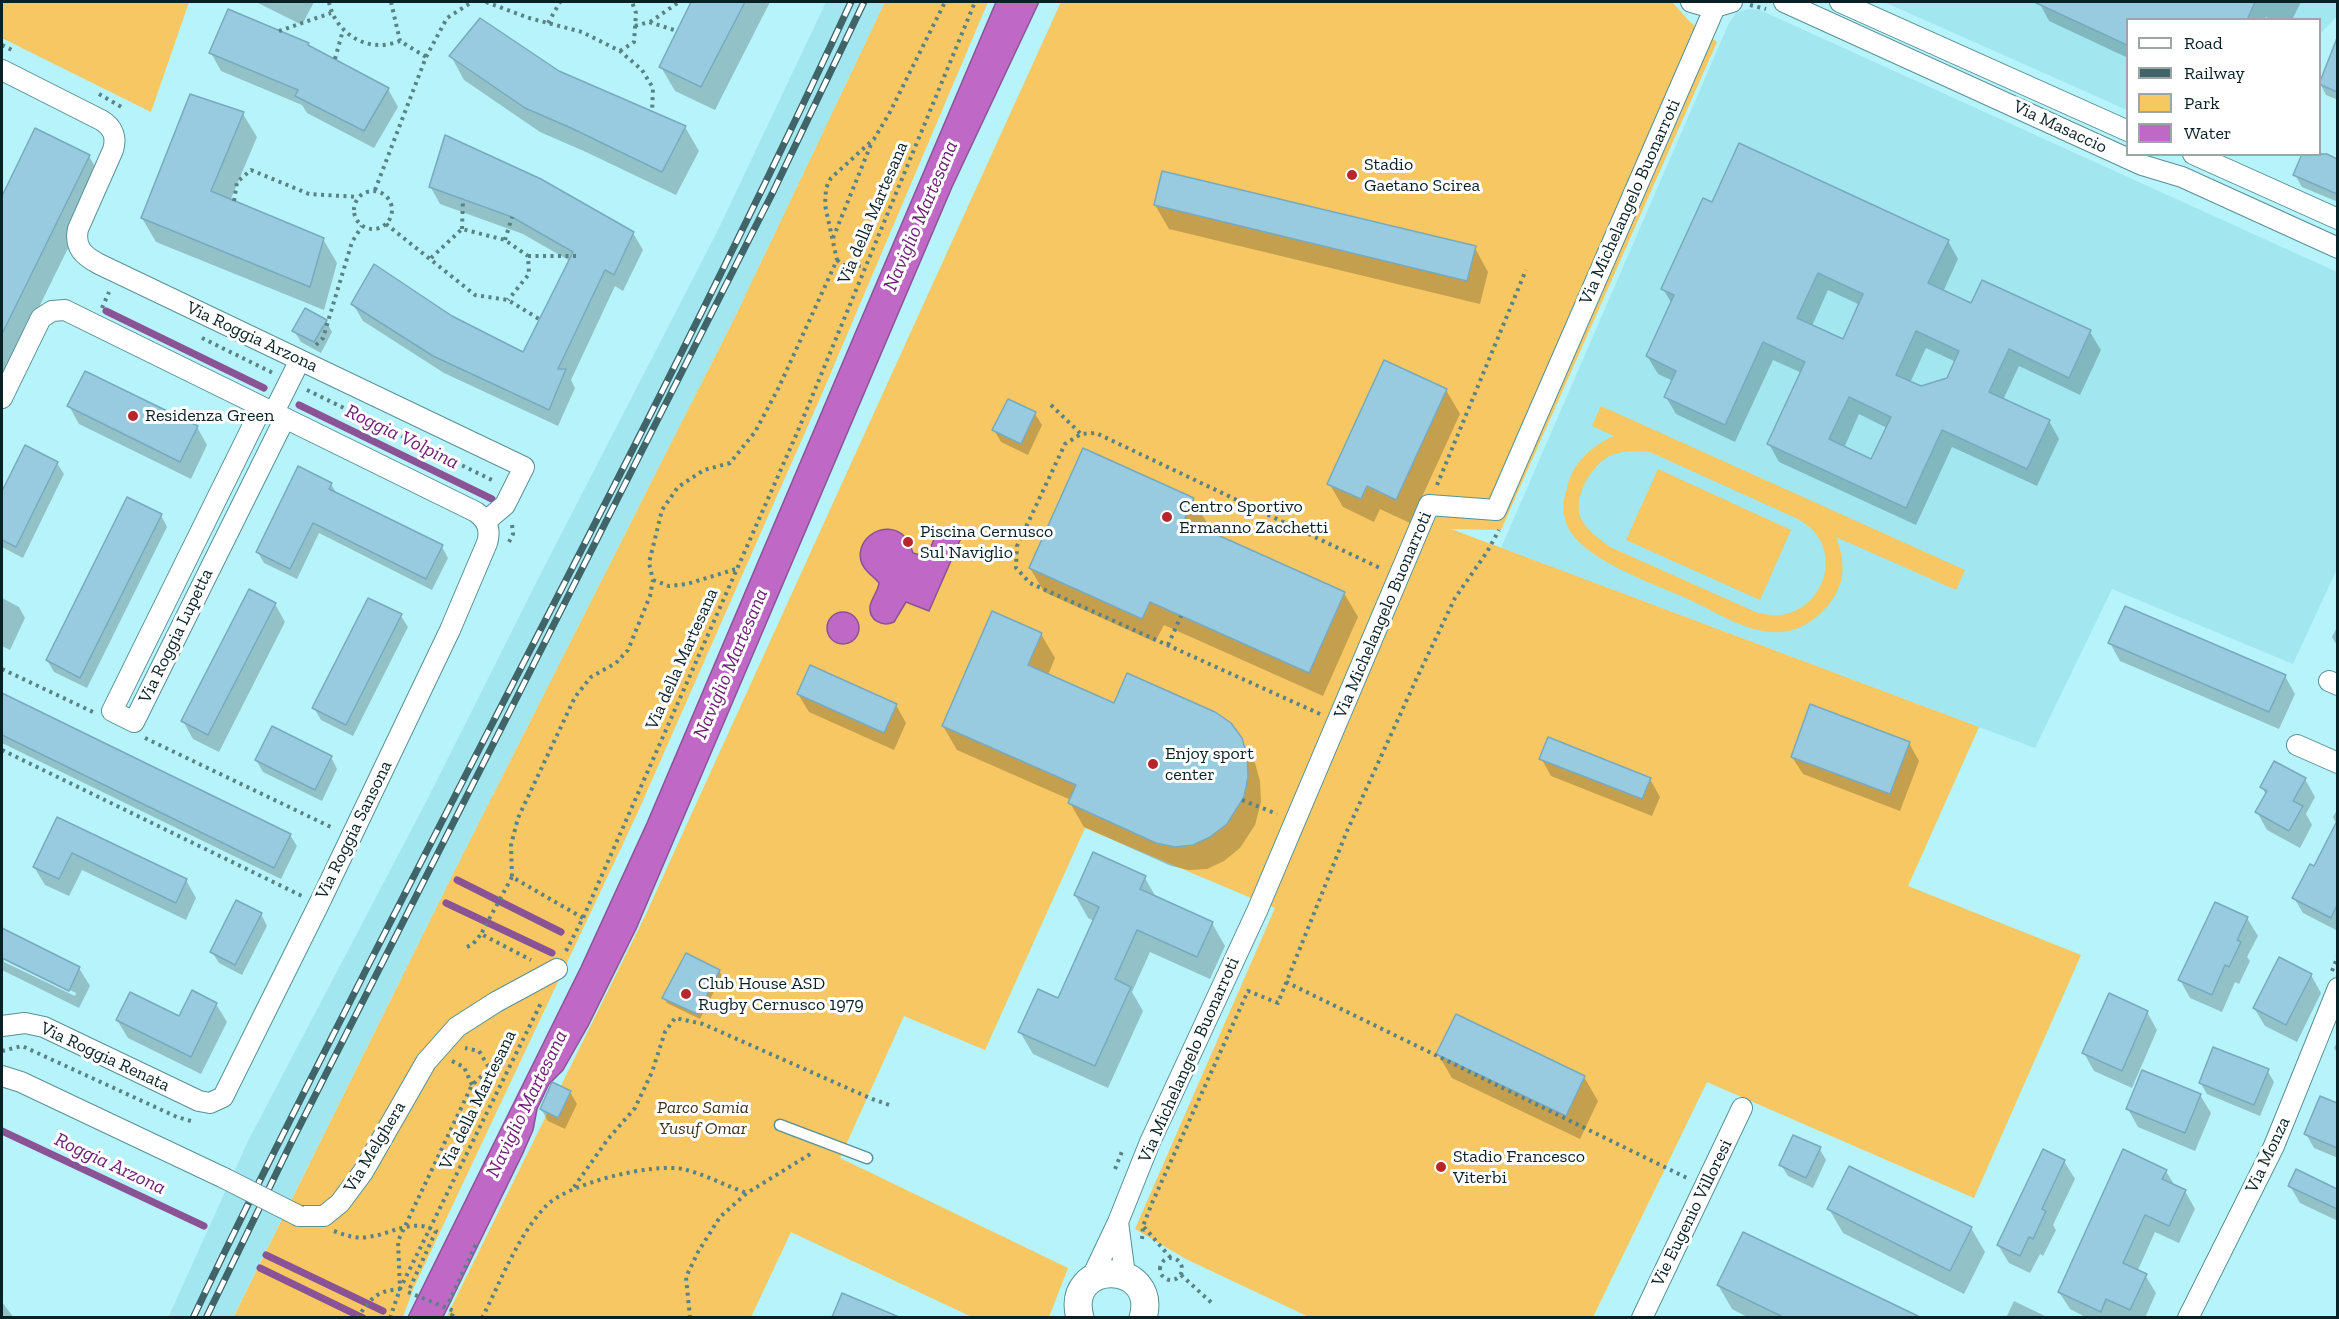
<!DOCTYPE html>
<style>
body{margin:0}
#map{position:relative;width:2339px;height:1319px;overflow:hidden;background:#b7f3fa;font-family:"Zilla Slab",serif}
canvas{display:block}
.frame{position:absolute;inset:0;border:3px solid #092124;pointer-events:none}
.legend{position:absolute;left:2126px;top:18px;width:195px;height:138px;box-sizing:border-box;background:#fff;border:2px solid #9da6a7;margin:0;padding:8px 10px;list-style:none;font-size:18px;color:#092124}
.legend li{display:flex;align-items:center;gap:12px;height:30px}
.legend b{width:30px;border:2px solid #9da6a7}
</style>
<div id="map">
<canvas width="2339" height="1319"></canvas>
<div class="frame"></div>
<ul class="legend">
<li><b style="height:8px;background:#fff"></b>Road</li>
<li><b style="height:8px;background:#406468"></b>Railway</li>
<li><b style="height:16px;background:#f6c762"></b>Park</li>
<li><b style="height:16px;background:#c068c6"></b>Water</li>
</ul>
</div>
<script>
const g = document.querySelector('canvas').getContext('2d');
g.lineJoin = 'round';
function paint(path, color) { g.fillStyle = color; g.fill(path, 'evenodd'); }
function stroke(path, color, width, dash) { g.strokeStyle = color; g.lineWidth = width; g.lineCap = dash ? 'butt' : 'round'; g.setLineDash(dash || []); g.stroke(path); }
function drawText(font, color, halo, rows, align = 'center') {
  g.font = font + ' "Zilla Slab",serif'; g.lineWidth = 6; g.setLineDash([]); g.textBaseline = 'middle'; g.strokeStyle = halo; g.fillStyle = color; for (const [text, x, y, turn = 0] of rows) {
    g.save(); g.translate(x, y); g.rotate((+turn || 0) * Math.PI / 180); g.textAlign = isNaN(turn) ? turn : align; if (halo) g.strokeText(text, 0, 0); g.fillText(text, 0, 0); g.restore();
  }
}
paint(new Path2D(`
 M826,2H885L736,315L455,870L233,1317L168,1318L248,1141L427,800L538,579L718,230Z
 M1884,2H2337L2338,15L2320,34V20H2128L2127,110Z
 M1749,9L1760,10L2337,272V569L2293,664L2112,589L2035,748L1501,548L1729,23L1737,12Z`), '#a2e7ef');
paint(new Path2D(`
 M2,2H189L151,112L2,38Z
 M885,2H988L821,396L637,814L414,1287L403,1317L233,1318L455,870L736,315Z
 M1061,2H1672L1690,22L1717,42L1501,530L1451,529L1979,727L1908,886L2081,955L1974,1198L1707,1082L1593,1317H1309L1186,1259L1135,1229L1275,908L1085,828L985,1050L904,1016L840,1158L1068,1268L1049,1317H972L791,1232L751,1317L446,1318L646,914Z
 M1601,406L1965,570L1956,590L1836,537C1841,550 1845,566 1841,581C1834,606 1808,630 1782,632C1750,635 1716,612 1688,599C1655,584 1573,557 1565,519C1562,509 1564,498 1567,488C1572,463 1592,446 1614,436L1592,426ZM1634,451L1650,452L1798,519C1804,523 1812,528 1816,534C1839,564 1819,610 1781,615C1774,616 1765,614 1758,613L1610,547C1599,538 1585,530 1580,516C1574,496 1590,469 1606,458C1615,452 1624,452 1634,451Z
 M1658,469L1791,530L1760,600L1626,540Z`), '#f6c762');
const water = new Path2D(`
 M996,2H1039L952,187L636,929L588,1026L563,1070L549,1084L537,1109L533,1130L522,1155L443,1317H408L581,967L647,823Z
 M939,528L961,538L929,611L906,602L894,622C883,627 869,621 870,607C871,598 878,592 879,583C873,575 864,572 861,561C855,537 886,519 904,536C909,541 911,547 913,553L923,556L928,553Z
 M827 628a16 16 0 1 1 32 0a16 16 0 1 1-32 0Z`);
paint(water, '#c068c6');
stroke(water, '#895395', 1.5);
paint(new Path2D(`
 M256,2H314L302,25Z
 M687,2H770L715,110L675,91L661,67L691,4Z
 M2039,2H2301L2292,20H2272L2266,17L2265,20H2128V58L2049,21Z
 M308,44L309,47L388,89L398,107L374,148L307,113L302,105L221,71L211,53Z
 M2333,52L2338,53V100L2326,95L2320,83Z
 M451,56L558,73L685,127L699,151L676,195L586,152L540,132L464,80Z
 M243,114L257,137L230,201L323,239L337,263L324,310L156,242L142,218Z
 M36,130L89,156L102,179L14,358L2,400V200Z
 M2320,153L2338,161V202L2302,187L2295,175Z
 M430,186L633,233L643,250L623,291L615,286L571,380L575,388L558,426L444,373L363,321L353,304L451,317L524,354L570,261L523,234L440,204Z
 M1713,204L1948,241L1958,259L1943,292L1972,305L2090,332L2101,350L2080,395L2019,366L2003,400L2049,421L2059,439L2037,486L1952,447L1916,525L1779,462L1769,444L1802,373L1773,360L1735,442L1676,414L1666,397L1673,381L1658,374L1647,356L1672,304L1663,289ZM1828,290L1860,305L1844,341L1812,326ZM1926,348L1956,362L1948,379L1921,388L1910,383ZM1859,414L1887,428L1871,461L1844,448Z
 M1155,205L1475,248L1488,272L1480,304L1169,229Z
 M326,321L332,332L321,353L301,342L294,331Z
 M1446,390L1460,414L1410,523L1380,509L1374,522L1343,507L1329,483Z
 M69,406L197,427L207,445L191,479L79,424Z
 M1035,414L1042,425L1028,455L1001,442L994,430Z
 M25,447L57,463L64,474L23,558L2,547V494Z
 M331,484L337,494L442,547L448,558L432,590L319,533L297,579L264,563L257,551Z
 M1193,499L1207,523L1204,530L1344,593L1358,617L1323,696L1164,625L1155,642L1044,592L1030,568Z
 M161,515L167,527L87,688L54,672L47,660Z
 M2,598L19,607L25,618L10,650L2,646Z
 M275,604L285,622L219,752L193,739L183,721Z
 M401,616L408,627L353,736L321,720L314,708Z
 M2338,625V647L2332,637Z
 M1041,634L1055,658L1048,675L1114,704L1240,739L1255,763L1260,781L1261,802L1255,825L1240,848L1224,861L1207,869L1189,870L1171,866L1084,827L1070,803L1071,800L957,750L943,726Z
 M2110,643L2285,676L2295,694L2279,729L2120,661Z
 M798,694L896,705L906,723L894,750L809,712Z
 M2,695L290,835L297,846L281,879L2,743Z
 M1909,743L1919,761L1900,811L1803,774L1792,757Z
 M331,757L337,769L322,801L263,772L256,760Z
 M1541,758L1650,779L1660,797L1652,816L1551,776Z
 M2305,779L2315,797L2306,814L2312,825L2300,848L2267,830L2257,812L2266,795L2262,787Z
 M2338,808V931L2303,913L2294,898L2315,868L2337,825L2333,817Z
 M57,819L186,880L196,898L186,920L82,870L69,896L45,885L34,867Z
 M1145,878L1157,899L1212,923L1225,946L1210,979L1150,952L1132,992L1143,1011L1108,1088L1033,1054L1020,1032L1058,999L1094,921L1088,918L1075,895Z
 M261,914L267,926L242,975L219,963L212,952Z
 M2247,918L2258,936L2247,957L2250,961L2239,984L2235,982L2222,1012L2190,998L2180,980Z
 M2,930L79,968L90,986L79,1008L2,970ZM4,958L76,993L75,996L4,962Z
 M719,971L722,976L700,1019L667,1003L664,998Z
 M2311,975L2321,993L2297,1042L2265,1026L2254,1008Z
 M216,1004L227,1022L201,1074L128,1038L117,1020L180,1018Z
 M2147,1012L2157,1030L2132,1088L2094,1071L2084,1053Z
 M2338,1040V1054L2334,1048Z
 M1438,1054L1584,1077L1598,1101L1580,1139L1452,1078Z
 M2267,1070L2274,1082L2260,1116L2207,1094L2200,1082Z
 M570,1092L577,1104L565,1129L548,1121L541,1109Z
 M2200,1095L2211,1113L2195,1151L2138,1127L2128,1109Z
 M2321,1098L2338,1105V1158L2314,1148L2306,1134Z
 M1819,1148L1826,1160L1813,1188L1788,1176L1781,1165Z
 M2064,1161L2075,1179L2053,1225L2056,1230L2043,1256L2040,1254L2030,1273L2009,1263L1998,1245Z
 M2166,1171L2175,1186L2185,1191L2195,1209L2179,1243L2155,1232L2137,1272L2145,1275L2156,1293L2145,1318H2087L2070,1309L2059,1292Z
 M2297,1171L2338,1191V1221L2300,1203L2290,1186Z
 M1829,1209L1971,1228L1985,1252L1964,1294L1843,1233Z
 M1718,1285L1895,1307L1901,1318H1749L1732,1309Z
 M843,1295L895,1318H833Z
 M2014,1301L2047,1317V1318H2006Z
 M2,1302L14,1318H2Z`), '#0003');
stroke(new Path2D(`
 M106,311L264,388
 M299,405L492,499
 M457,880L561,932
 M446,903L552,953
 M2,1131L204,1226
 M266,1255L383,1311
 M260,1268L363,1318`), '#895395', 7);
const building = new Path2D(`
 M691,2H745L701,87L659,67Z
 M2034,2H2255L2247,20H2127V45Z
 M228,9L309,43L308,45L389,88L364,131L295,96L298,90L209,53Z
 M480,18L559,71L686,126L662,172L571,128L525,108L449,56Z
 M2337,38V92L2319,84Z
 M190,94L244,112L211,191L324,238L310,287L141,218Z
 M35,128L90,155L2,334V196Z
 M445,135L541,179L634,232L614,275L605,270L558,369H566L549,410L433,356L351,304L374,264L452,316L523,352L573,252L512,217L429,187Z
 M1739,143L1949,240L1928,283L1971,303L1982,280L2091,330L2069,378L2009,349L1989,392L2050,420L2027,469L1942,430L1906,508L1767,444L1805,362L1763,342L1725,425L1664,397L1676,371L1646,356L1674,295L1661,289L1703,198L1712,202ZM1818,273L1863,294L1843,339L1797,318ZM1916,331L1959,351L1947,378L1921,386L1896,375ZM1849,397L1891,417L1871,459L1829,439Z
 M2302,154H2327L2337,159V194L2293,175Z
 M1162,171L1476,246L1467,281L1154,205Z
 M305,308L327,320L314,342L292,331Z
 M1384,360L1447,389L1396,500L1367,486L1361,499L1327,484Z
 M85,371L198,426L180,462L67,406Z
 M1008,399L1036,412L1021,444L992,430Z
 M25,445L58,462L16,547L2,540V491Z
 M1083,448L1194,498L1184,520L1345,592L1309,673L1150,602L1142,619L1029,568Z
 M298,466L332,483L329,489L443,545L426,579L313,523L290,569L256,552Z
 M127,497L162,514L80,678L46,660Z
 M249,589L276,603L208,735L181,721Z
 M368,598L402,614L346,725L312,708Z
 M2125,606L2286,675L2269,712L2108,643Z
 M992,611L1042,633L1028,665L1114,703L1127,673L1215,712L1231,723L1242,738L1247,756L1248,777L1244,797L1227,824L1210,837L1193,845L1175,847L1156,843L1068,803L1076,785L942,726Z
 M810,665L897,704L884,733L797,694Z
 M2,693L291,834L274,868L2,735Z
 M1810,704L1910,742L1890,794L1791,757Z
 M272,726L332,756L315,790L255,760Z
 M1548,737L1651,778L1642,799L1539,759Z
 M2274,761L2306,778L2293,801L2303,806L2289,831L2255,812L2267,791L2260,787Z
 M57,817L187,879L176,903L72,853L59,879L33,867Z
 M2337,821V905L2331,918L2292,898L2310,864L2314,866Z
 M1093,852L1146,876L1140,889L1213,922L1197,957L1137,930L1115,979L1131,987L1095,1066L1018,1032L1038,989L1058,998L1099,907L1074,895Z
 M236,900L262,913L235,965L210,952Z
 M2215,902L2248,917L2237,940L2241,942L2229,967L2225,965L2212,995L2178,980Z
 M2,928L80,967L69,991L2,958Z
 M686,953L720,970L697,1014L662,998Z
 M2279,957L2312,974L2286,1025L2253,1008Z
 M192,990L217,1003L191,1057L116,1020L130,992L179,1016Z
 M2109,993L2148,1011L2122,1071L2082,1053Z
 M1456,1014L1585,1076L1566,1116L1436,1054Z
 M2213,1047L2269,1069L2254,1105L2199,1083Z
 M2142,1070L2201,1094L2185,1133L2126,1109Z
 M552,1082L571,1091L558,1118L540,1109Z
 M2320,1096L2337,1103V1148L2304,1134Z
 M1793,1135L1821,1147L1806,1178L1779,1165Z
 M2043,1149L2065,1160L2042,1209L2046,1211L2033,1239L2029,1237L2020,1256L1997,1245Z
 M2123,1149L2167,1170L2162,1179L2186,1190L2169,1226L2145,1215L2123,1263L2147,1274L2130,1310L2106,1299L2101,1312L2058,1292Z
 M1849,1166L1972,1227L1950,1271L1827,1209Z
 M2296,1169L2337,1189V1209L2288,1186Z
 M1743,1232L1920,1317H1783L1717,1285Z
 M842,1293L899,1317H832Z`);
paint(building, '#98cbe0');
stroke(building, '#78aabe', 1.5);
const lane = new Path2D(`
 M780,1125L867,1158`);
const street = new Path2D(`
 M1691,2L1712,8L1732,2
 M1784,2L2142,165L2182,177L2338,248
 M1840,2L2128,131
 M2,70L101,120C113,127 117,137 113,150L78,229C74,248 84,256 99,264L524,467L505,505L486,521
 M2193,154L2338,219
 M2,398L41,318L52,311L65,310L476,512C487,520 491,530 487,543L450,630L319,904L223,1097L210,1103L199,1101L44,1027L25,1023L2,1026
 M262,407L112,711L134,722L285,418
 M274,412L300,360
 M2329,681L2338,685
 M2297,745L2338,763
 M2,1076L21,1082L224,1178
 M299,1216H324L340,1203L363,1172L426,1062L457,1027L496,1002L557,969
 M1118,1222L1125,1275
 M1091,1279L1118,1222L1150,1142L1257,911L1429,505L1496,510L1715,7
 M1642,1318L1742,1108
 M2188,1318L2274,1146L2338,988`);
const secondary = new Path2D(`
 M1080,1318C1064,1258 1159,1260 1143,1318`);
stroke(lane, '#589197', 13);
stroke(street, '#589197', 22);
stroke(secondary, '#589197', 29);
stroke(new Path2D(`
 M329,2C333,25 355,46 381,45C387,45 394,43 400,41L426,57
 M391,2L400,41
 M486,2L529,18L582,32L620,51L642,70L653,88L652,112
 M1750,5L1766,9
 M650,22L679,2
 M548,23L560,2
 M635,26L649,22L677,31
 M279,31L331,13
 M2,45L14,51
 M620,51L634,42L636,13L632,2
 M335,59L343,30
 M99,94L123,108
 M375,190L426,57L447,18L472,2
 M354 210a19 19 0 1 1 38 0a19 19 0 1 1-38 0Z
 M234,201L237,182L251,170L309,194L358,197
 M386,224L475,295L508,300L539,319
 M462,229L463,199
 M833,238L872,142
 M505,240L512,217
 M528,256H580
 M431,258L462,229L505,240L528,256L529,274L508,300
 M837,260L843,265L865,266
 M102,308L109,292
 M202,338L273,373
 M316,345L323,338L352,242L362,226
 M307,390L494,481
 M1051,405L1081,434
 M1437,485L1526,270
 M509,542L513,534L512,524
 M653,580L669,586L687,584L736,569
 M1168,645L1181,616
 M2,669L93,712
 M1320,714L1030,583L1016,568L1017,546L1065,444L1081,434L1096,433L1382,569
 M145,738L333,828
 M2,750L302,896
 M1242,800L1277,814
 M512,877L481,934L531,960
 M583,918L512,877L511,845L518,818L575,697L591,677L616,663L628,650L650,596L653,580L649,563L662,510L678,487L704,470L730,463L755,432L779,387L837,260L825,205L826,188L831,178L874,139L889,114L945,2
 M467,947L473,944L481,934
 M566,951L583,918L797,433L975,2
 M2332,971L2338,956
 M1286,982L1687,1178
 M2,1051L22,1046L177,1117L191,1121
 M452,1061L464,1067L472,1085
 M1115,1169L1123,1149
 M574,1187L608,1139L635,1108L652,1072L665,1032L675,1018L703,1024L872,1099L892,1106
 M1144,1227L1170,1257
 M334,1231C345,1235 355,1239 367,1237C391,1235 411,1217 436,1231L408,1292L454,1311L451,1318
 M1142,1239L1143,1226L1152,1203L1248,991L1278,1003L1347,831L1415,682L1455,598L1487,552L1499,530
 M1160 1269a11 11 0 1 1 22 0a11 11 0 1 1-22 0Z
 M1181,1275L1213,1304
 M449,1302L476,1244
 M357,1318C371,1299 375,1291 400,1289L398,1241L472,1085L486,1072L488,1066L479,1051L465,1048
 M390,1318L400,1289L542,1001
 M482,1318C501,1281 517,1237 545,1207C567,1183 652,1163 683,1169C704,1174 726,1186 747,1193
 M690,1318L686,1277L698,1252L720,1217L747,1193L812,1153`), '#598287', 4, [3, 4.5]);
stroke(lane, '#fff', 10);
stroke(street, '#fff', 20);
stroke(secondary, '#fff', 27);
const rail = new Path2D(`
 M193,1318C250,1197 311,1079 371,960C533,642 701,326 851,2
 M206,1318L292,1141L773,192L864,2`);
stroke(rail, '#406468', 7);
stroke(rail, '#fff', 4.5, [14]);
const streetBridge = new Path2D(`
 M224,1178L299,1216`);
stroke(streetBridge, '#589197', 22, []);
stroke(streetBridge, '#fff', 20);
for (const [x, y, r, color] of [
 [1352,175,6,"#b7262c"],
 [133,416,6,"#b7262c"],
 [1167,517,6,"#b7262c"],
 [908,542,6,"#b7262c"],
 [1153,764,6,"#b7262c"],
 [686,994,6,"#b7262c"],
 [1441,1167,6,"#b7262c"]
]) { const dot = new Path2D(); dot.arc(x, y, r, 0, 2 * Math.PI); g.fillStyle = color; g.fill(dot); stroke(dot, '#fff', 2); }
drawText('18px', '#092124', '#fff', [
 ["Via Masaccio",2060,127,25],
 ["Via Michelangelo Buonarroti",1630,202,-66],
 ["Via della Martesana",873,213,-67],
 ["Via Roggia Arzona",252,337,25],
 ["Via Michelangelo Buonarroti",1383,615,-67],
 ["Via Roggia Lupetta",176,636,-64],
 ["Via della Martesana",682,659,-66],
 ["Via Roggia Sansona",354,830,-64],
 ["Via Roggia Renata",105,1057,25],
 ["Via Michelangelo Buonarroti",1189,1060,-66],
 ["Via della Martesana",478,1100,-64],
 ["Via Melghera",375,1147,-59],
 ["Via Monza",2268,1155,-65],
 ["Vie Eugenio Villoresi",1692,1213,-64]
]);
drawText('18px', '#092124', '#fff', [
 ["Stadio",1364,165],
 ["Gaetano Scirea",1364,186],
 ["Residenza Green",145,416],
 ["Centro Sportivo",1179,507],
 ["Ermanno Zacchetti",1179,528],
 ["Piscina Cernusco",920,532],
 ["Sul Naviglio",920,553],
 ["Enjoy sport",1165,754],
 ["center",1165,775],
 ["Club House ASD",698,984],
 ["Rugby Cernusco 1979",698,1005],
 ["Stadio Francesco",1453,1157],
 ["Viterbi",1453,1178]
], 'left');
drawText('italic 18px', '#3d321c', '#fff', [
 ["Parco Samia",703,1108],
 ["Yusuf Omar",703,1129]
]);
drawText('italic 20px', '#6c1b73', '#fff', [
 ["Naviglio Martesana",921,216,-67],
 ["Roggia Volpina",402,437,26],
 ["Naviglio Martesana",731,664,-67],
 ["Naviglio Martesana",527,1104,-64],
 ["Roggia Arzona",110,1164,25]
]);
</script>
